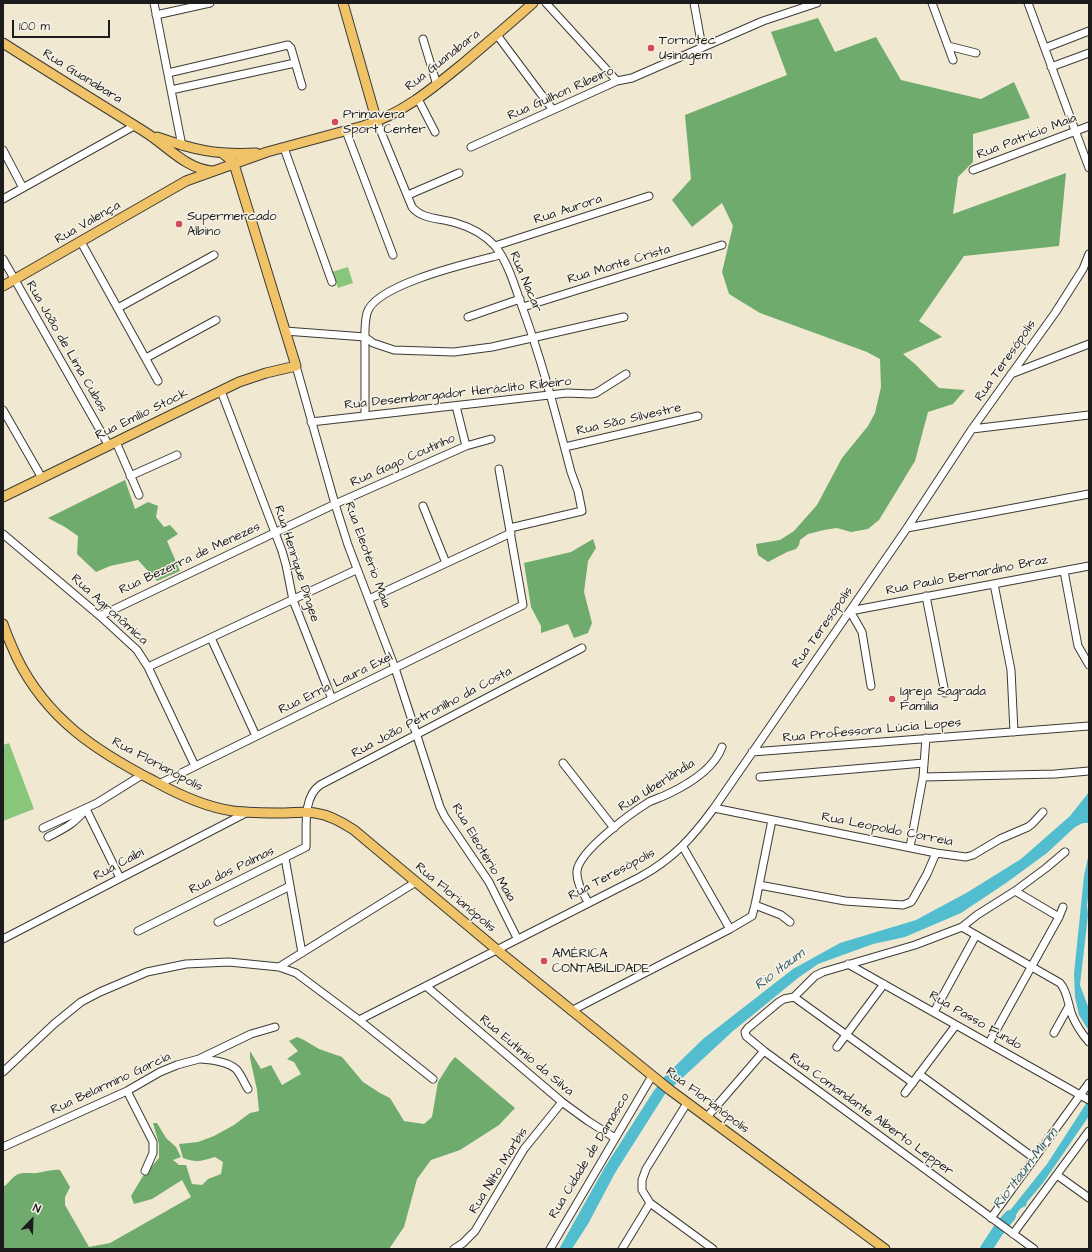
<!DOCTYPE html>
<meta charset="utf-8">
<style>
body{margin:0}
#map{position:relative;width:1092px;height:1252px;overflow:hidden;background:#f0e8d0;font-family:"Architects Daughter",sans-serif}
canvas{display:block}
.frame{position:absolute;inset:0;border:4px solid #1c1c1c;pointer-events:none}
.north{position:absolute;left:12px;top:1200px;width:40px;height:40px;-webkit-text-stroke:3px #f7f3e8;paint-order:stroke;rotate:23deg;font-size:11px;font-weight:700;line-height:16px;text-align:center;color:#1c1c1c}
.north::after{content:'';display:block;margin:auto;width:14px;height:18px;background:#1c1c1c;clip-path:polygon(50% 0,100% 100%,50% 72%,0 100%)}
.scale{position:absolute;left:12px;top:20px;width:98px;height:18px;box-sizing:border-box;border:2px solid #1c1c1c;border-top:0;padding-left:5px;font-size:12px;line-height:14px;white-space:nowrap;color:#1c1c1c;-webkit-text-stroke:3px #f7f3e8;paint-order:stroke}
</style>
<div id="map">
<canvas width="1092" height="1252"></canvas>
<div class="frame"></div>
<div class="north">N</div>
<div class="scale">100 m</div>
</div>
<script>
const g = document.querySelector('canvas').getContext('2d');
g.lineJoin = 'round';
function paint(path, color) { g.fillStyle = color; g.fill(path, 'evenodd'); }
function stroke(path, color, width, dash) { g.strokeStyle = color; g.lineWidth = width; g.lineCap = dash ? 'butt' : 'round'; g.setLineDash(dash || []); g.stroke(path); }
function drawText(font, color, halo, rows, align = 'center') {
  g.font = font + ' "Architects Daughter",sans-serif'; g.lineWidth = 3; g.setLineDash([]); g.textBaseline = 'middle'; g.strokeStyle = halo; g.fillStyle = color; for (const [text, x, y, turn = 0] of rows) {
    g.save(); g.translate(x, y); g.rotate((+turn || 0) * Math.PI / 180); g.textAlign = isNaN(turn) ? turn : align; if (halo) g.strokeText(text, 0, 0); g.fillText(text, 0, 0); g.restore();
  }
}
paint(new Path2D(`
 M348,267L353,283L338,288L332,272Z
 M9,743L34,809L3,821V745Z`), '#88c67c');
paint(new Path2D(`
 M818,18L835,52L876,37L901,80L981,99L1014,82L1030,118L973,134V162L958,177L953,214L1066,173L1059,246L964,256L919,321L942,337L903,354L915,364L939,388L965,390L953,404L928,412L915,461L879,520L868,529L851,532L837,528L824,530L808,534L800,540L799,545L796,549L787,552L768,562L758,555L756,544L780,540L794,531L817,505L842,458L868,426L875,413L881,387L880,359L867,352L760,313L729,294L722,272L733,226L722,203L692,227L672,200L691,179L685,115L787,75L771,32Z
 M125,480L135,509L148,502L158,506L156,517L164,527L170,525L178,534L167,541L180,571L157,581L138,560L110,566L96,572L77,554L78,536L65,527L48,518Z
 M593,539L596,548L588,561L584,592L592,623L588,633L574,638L568,624L541,633V626L531,607L524,563L571,552Z
 M297,1037L304,1040L319,1049L342,1057L363,1082L380,1093L390,1098L404,1121L424,1124L432,1117L438,1082L450,1063L455,1057L515,1108L499,1125L460,1150L431,1160L417,1179L404,1227L389,1249H3V1187C8,1184 11,1179 15,1176C21,1171 30,1174 37,1173C45,1172 52,1169 60,1170L70,1187L65,1197V1205L89,1247L110,1243L191,1197L182,1180L152,1199L134,1204L131,1196L143,1176L159,1158V1144L153,1123H157L166,1138L176,1147L181,1157L173,1160L179,1165H186L192,1184L202,1185L208,1179L221,1174L223,1162L215,1157C202,1161 196,1163 183,1158L179,1144L198,1142L214,1136L234,1125L250,1113L259,1111L257,1090L250,1058V1051L261,1069L271,1065L282,1085L301,1074L294,1062L287,1059L298,1051L289,1041Z`), '#6eab6c');
paint(new Path2D(`
 M1089,792V825L1088,823H1083L1075,827L1047,853L1006,883L961,913L905,937L873,944L818,964L798,978L733,1031L665,1094L615,1173L588,1224L572,1249H559L605,1167L653,1092L664,1077L703,1039L793,969L840,943L916,920L968,892L1021,859L1070,816Z
 M1089,853V890L1087,905L1088,915L1080,985L1089,1009V1031L1079,1015L1075,997L1074,974L1084,876Z
 M1089,1099V1116L1043,1183L1027,1202L1026,1206L1021,1208L1006,1228L1000,1223L1047,1164Z`), '#53bdd0');
stroke(new Path2D(`
 M986,1249L1001,1226L1010,1216`), '#53bdd0', 12);
const minor = new Path2D(`
 M154,3L182,146
 M546,3L617,81
 M694,3L702,47
 M932,3L953,60
 M1028,3L1089,168
 M156,15L210,3
 M497,35L553,110
 M423,39L437,85
 M948,46L976,53
 M1045,48L1089,31
 M1051,67L1089,53
 M168,73L288,45L291,48L302,86
 M171,90L295,63
 M418,99L435,132
 M377,122L412,207C422,220 442,218 456,223C470,227 485,235 495,246C507,261 514,283 520,301C541,357 556,415 571,472L578,491L582,511L510,528
 M346,131L393,255
 M471,147L617,81L632,78L763,21L817,3
 M284,148L332,282
 M3,150L23,188
 M973,170L1089,126
 M408,195L459,173
 M3,199L134,126
 M81,242L158,381
 M495,246L649,196
 M3,259L109,446
 M523,307L722,245
 M118,308L214,255
 M468,317L520,299
 M285,331L365,337L373,343L394,350L454,352L492,347L624,317
 M146,358L216,320
 M296,366L335,504L348,545L395,668L440,807L445,817L489,882L517,938
 M1011,374L1089,344
 M221,391L282,551L286,565L293,600L332,699
 M3,410L42,478
 M365,416C365,394 365,371 365,349C365,338 364,324 367,313C375,284 473,262 500,255
 M311,422L567,393L591,394L596,393L626,374
 M972,429L1089,415
 M116,442L139,495
 M466,446L491,439
 M565,447L698,416
 M130,476L177,455
 M423,506L446,563
 M907,528L1089,494
 M3,534L100,616L137,650L148,667L195,766
 M1064,571L1078,646L1089,665
 M994,584L1011,670L1014,732
 M926,596L945,693
 M369,599L511,533
 M100,616L335,504L466,446L456,406
 M211,638L256,736
 M148,667L356,570
 M871,686L862,632L850,611L1089,566
 M752,752L1089,726
 M563,763L614,828
 M760,777L924,763
 M923,777L1055,774L1089,771
 M159,784L523,605L499,469
 M714,808L936,853L966,857L973,855L1000,839L1028,827L1032,824L1043,812
 M43,828L97,803L142,775
 M48,837C65,828 73,825 86,809L120,878
 M683,847L730,929
 M910,847L923,777L926,738
 M285,858L302,953
 M759,885L845,901L903,905L911,902L913,899L927,874L936,853
 M1015,891L1059,917
 M588,902C583,893 576,882 577,871C579,851 631,813 649,802C655,799 662,797 668,794C689,784 714,769 722,747
 M755,905L781,915L790,922
 M218,922L290,886
 M962,927L1060,983C1068,992 1068,1005 1072,1015C1076,1025 1082,1034 1089,1042
 M138,931L306,847C307,828 302,798 320,785L582,648
 M3,939L246,813
 M848,964L1089,1100
 M279,967L416,882
 M426,986L562,1102L588,1121L615,1138
 M794,997L913,1083
 M571,1011L730,929L752,916L755,905L772,820
 M934,1012L976,935
 M359,1020L433,1079
 M1054,1033L1069,1006
 M989,1043L1059,917L1063,907
 M837,1047L884,984
 M764,1051L746,1036L745,1032L748,1028L779,1002L784,999L794,997L815,976L823,972L915,945L962,927L977,915L1015,891L1046,868L1065,852
 M199,1059C211,1060 227,1061 236,1069C241,1074 244,1083 248,1089
 M3,1072L54,1024L81,1002L100,992L147,972L186,964L229,962L279,967L296,973L359,1020L640,877C673,859 692,838 714,808L907,528L972,429L1055,313L1083,269L1089,254
 M919,1074L1034,1158
 M127,1091L153,1142V1153L145,1171
 M905,1093L956,1025
 M687,1103L646,1169L642,1180V1190L650,1203L713,1249
 M707,1117L764,1051L1034,1249
 M3,1147L127,1091L160,1072L177,1065L199,1059L251,1034L275,1027
 M1057,1175L1089,1198
 M991,1218L1089,1083
 M1013,1234L1089,1131
 M454,1249L463,1243L475,1231L524,1149L562,1102
 M550,1249L652,1076
 M622,1249L650,1203`);
const major = new Path2D(`
 M343,3L377,122
 M3,43C50,73 97,102 145,132C166,145 186,169 212,171
 M157,137C194,150 216,155 256,153
 M3,286L186,181L267,152L363,126C403,114 434,87 466,61C488,42 511,23 533,3
 M3,497L239,382L266,373L296,366L234,164L231,160L222,153
 M3,624C7,636 12,647 17,658C47,719 96,751 154,781C179,795 205,807 233,811C250,813 268,813 285,813C295,813 305,811 315,813C330,815 342,822 354,830L496,949L670,1090L885,1249`);
stroke(minor, '#3c3b37', 9);
stroke(major, '#3c3b37', 11);
stroke(minor, '#fff', 7);
stroke(major, '#f0c369', 9);
for (const [x, y, r, color] of [
 [651,48,4,"#d1495b"],
 [335,122,4,"#d1495b"],
 [179,224,4,"#d1495b"],
 [892,699,4,"#d1495b"],
 [544,961,4,"#d1495b"]
]) { const dot = new Path2D(); dot.arc(x, y, r, 0, 2 * Math.PI); g.fillStyle = color; g.fill(dot); stroke(dot, '#f7f3e8', 1.5); }
drawText('13px', '#1c1c1c', '#f7f3e8', [
 ["Tornotec",659,41],
 ["Usinagem",659,56],
 ["Primavera",343,115],
 ["Sport Center",343,130],
 ["Supermercado",187,217],
 ["Albino",187,232],
 ["Igreja Sagrada",900,692],
 ["Família",900,707],
 ["AMÉRICA",552,954],
 ["CONTABILIDADE",552,969]
], 'left');
drawText('13px', '#1c1c1c', '#f7f3e8', [
 ["Rua Guanabara",443,61,-38],
 ["Rua Guanabara",82,77,32],
 ["Rua Guilhon Ribeiro",561,94,-24],
 ["Rua Patrício Maia",1027,137,-21],
 ["Rua Aurora",568,210,-18],
 ["Rua Valença",88,223,-30],
 ["Rua Monte Crista",619,265,-17],
 ["Rua Nacar",525,282,67],
 ["Rua João de Lima Cubas",66,347,60],
 ["Rua Teresópolis",1006,361,-55],
 ["Rua Desembargador Heráclito Ribeiro",458,394,-6],
 ["Rua Emílio Stock",142,415,-26],
 ["Rua São Silvestre",629,420,-13],
 ["Rua Gago Coutinho",403,461,-24],
 ["Rua Eleotério Maia",367,555,70],
 ["Rua Bezerra de Menezes",190,559,-25],
 ["Rua Henrique Dingee",296,564,72],
 ["Rua Paulo Bernardino Braz",967,576,-11],
 ["Rua Agronômica",109,610,42],
 ["Rua Teresópolis",823,628,-55],
 ["Rua Erna Laura Exel",336,684,-26],
 ["Rua João Petronilho da Costa",432,713,-28],
 ["Rua Professora Lúcia Lopes",872,731,-5],
 ["Rua Florianópolis",157,765,28],
 ["Rua Uberlândia",657,786,-32],
 ["Rua Leopoldo Correia",887,830,11],
 ["Rua Eleotério Maia",483,853,59],
 ["Rua Caibi",119,865,-28],
 ["Rua das Palmas",232,871,-26],
 ["Rua Teresópolis",612,875,-28],
 ["Rua Florianópolis",455,898,40],
 ["Rua Passo Fundo",975,1021,30],
 ["Rua Eutímio da Silva",526,1056,40],
 ["Rua Belarmino Garcia",111,1084,-25],
 ["Rua Florianópolis",707,1101,37],
 ["Rua Comandante Alberto Lepper",871,1115,36],
 ["Rua Cidade de Damasco",590,1156,-59],
 ["Rua Nilto Morbis",499,1171,-58]
]);
drawText('italic 14px', '#325c64', '#f7f3e8', [
 ["Rio Itaum",780,970,-37],
 ["Rio Itaum-Mirim",1026,1169,-53]
]);
</script>
